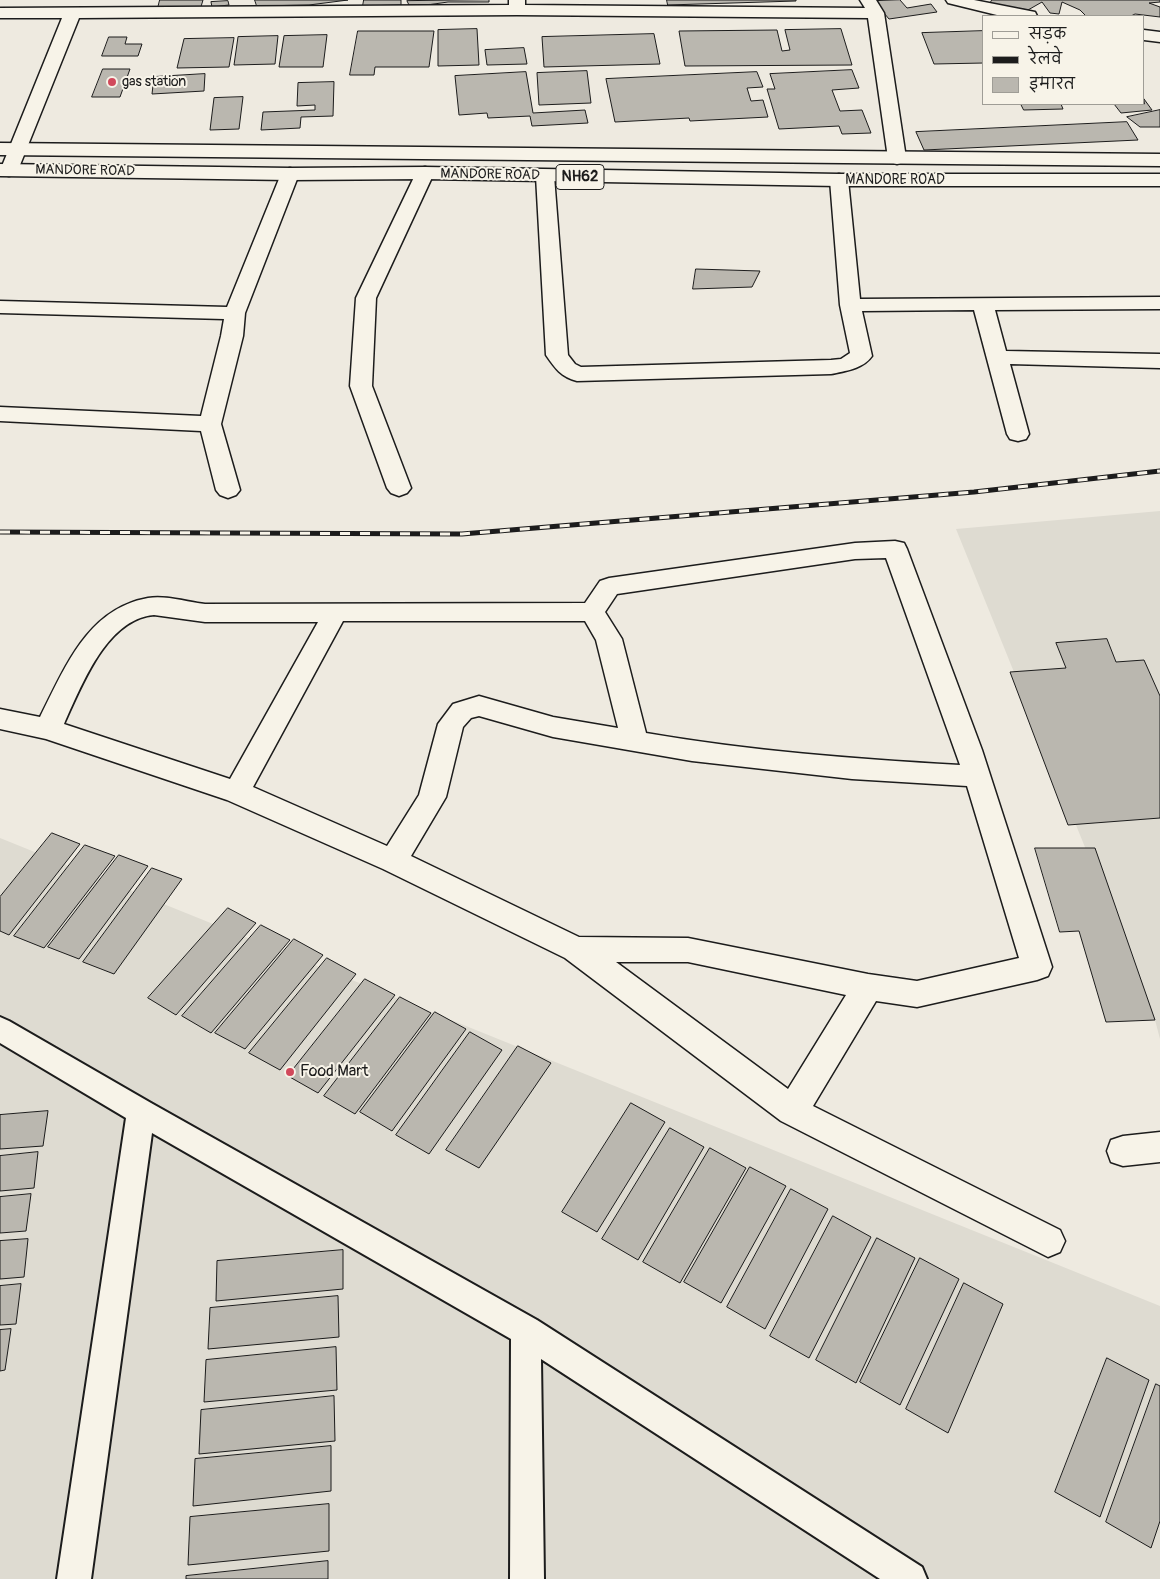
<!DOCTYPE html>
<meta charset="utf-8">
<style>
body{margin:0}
#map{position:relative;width:1160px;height:1579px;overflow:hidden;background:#eeeae0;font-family:Pangolin,"Playpen Sans Deva",sans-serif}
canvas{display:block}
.legend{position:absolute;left:982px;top:15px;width:162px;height:90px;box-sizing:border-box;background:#f7f3e8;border:1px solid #9f9d96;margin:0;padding:6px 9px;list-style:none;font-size:15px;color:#1c1c1c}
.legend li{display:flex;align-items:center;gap:10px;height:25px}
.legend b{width:25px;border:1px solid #9f9d96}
</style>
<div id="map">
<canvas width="1160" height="1579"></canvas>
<ul class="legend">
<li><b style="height:6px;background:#f7f3e8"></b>सड़क</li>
<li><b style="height:6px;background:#1c1c1c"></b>रेलवे</li>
<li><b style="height:14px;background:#bab7af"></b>इमारत</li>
</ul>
</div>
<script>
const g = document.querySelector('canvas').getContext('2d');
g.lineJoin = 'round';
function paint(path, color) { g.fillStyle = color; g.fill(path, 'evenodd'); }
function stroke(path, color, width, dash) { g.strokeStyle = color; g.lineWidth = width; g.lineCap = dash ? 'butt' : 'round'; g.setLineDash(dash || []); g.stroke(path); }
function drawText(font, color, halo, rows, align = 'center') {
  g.font = font + ' Pangolin,sans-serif'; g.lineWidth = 4; g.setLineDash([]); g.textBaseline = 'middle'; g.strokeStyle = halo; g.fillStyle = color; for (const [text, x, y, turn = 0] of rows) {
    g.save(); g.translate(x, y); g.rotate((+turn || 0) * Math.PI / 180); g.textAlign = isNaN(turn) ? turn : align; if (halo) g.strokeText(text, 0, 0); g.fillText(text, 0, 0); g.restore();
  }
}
paint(new Path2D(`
 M1160,511V1039L1155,1020L956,529Z
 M0,838L1160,1306V1579H0Z`), '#dedbd1');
const building = new Path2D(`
 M160,0H203L200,10L158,8Z
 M255,0H348L309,5L257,6Z
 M364,0H401V5L363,6Z
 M489,0V2H448L427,5H409L407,1Z
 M667,0H796V1L668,5Z
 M900,0L907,8L931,4L937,12L889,19L874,1Z
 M992,0H1160V2L1149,3L1160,7V17L1135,14L1131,16H1086L1080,10L1062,2L1059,14L1050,13L1042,2L1028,10L990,4Z
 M228,1L229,5L212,7L211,2Z
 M477,29L479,65L438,66V30Z
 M841,29L852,65L685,66L679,31L777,30L782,51L790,50L785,30Z
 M358,31H434L429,67H375L374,75H350Z
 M984,31V63L934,64L922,33Z
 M654,34L660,64L544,67L542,37Z
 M327,35L323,67H279L284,36Z
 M278,36L275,64L234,65L238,37Z
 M109,37H127L125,44H142L138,56H102Z
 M234,38L229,67L177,68L184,39Z
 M524,48L527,64L487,65L485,50Z
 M103,69H130L120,97H92Z
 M852,70L859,88L832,90L840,111L862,110L871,133L842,134L839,126L779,129L767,89H775L770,74Z
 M587,71L591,103L539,105L537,73Z
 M526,72L533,113L585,110L588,123L532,126L530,116L488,118L487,113L459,115L455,76Z
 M757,72L763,87L747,88L751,101L763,100L768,117L690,121L689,118L615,122L606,79Z
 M205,74L204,91L152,94L154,77Z
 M334,82L333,116L301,117L300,128L261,130L263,112L315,110V105L297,106L298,83Z
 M243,97L239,129L210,130L214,98Z
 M1144,99L1152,110L1121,113L1114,104H1144Z
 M1021,104H1061L1063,109L1024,110Z
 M1160,110V127H1140L1127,117Z
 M1127,122L1138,140L924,150L916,132Z
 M696,269L760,271L752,287L693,289Z
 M1107,639L1116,662L1144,660L1160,696V818L1068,825L1010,672L1066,668L1056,643Z
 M52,833L80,844L9,935L0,931V897Z
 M85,845L115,856L44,948L14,936Z
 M1035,848H1095L1155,1020L1106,1022L1079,931L1060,932Z
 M119,855L148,866L79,959L48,947Z
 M152,868L182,879L114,974L83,962Z
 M228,908L256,923L176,1015L148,998Z
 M261,925L290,940L211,1033L182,1016Z
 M294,939L323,955L245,1049L215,1033Z
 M327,958L356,974L280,1070L249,1053Z
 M365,979L395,995L318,1093L288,1076Z
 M400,997L431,1013L355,1114L324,1096Z
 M435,1012L466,1029L392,1131L360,1112Z
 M470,1032L502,1050L429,1154L396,1135Z
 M518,1046L551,1063L479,1168L446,1150Z
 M631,1103L665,1122L597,1232L562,1212Z
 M48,1111L43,1146L0,1149V1115Z
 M670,1128L704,1147L638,1260L602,1239Z
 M710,1148L746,1168L680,1283L643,1262Z
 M38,1152L34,1188L0,1191V1156Z
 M750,1167L786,1186L721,1303L684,1282Z
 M791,1189L828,1209L765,1329L727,1307Z
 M31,1194L26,1231L0,1233V1197Z
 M833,1216L871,1237L809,1358L770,1336Z
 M877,1238L915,1258L856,1383L816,1360Z
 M28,1239L24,1277L0,1279V1241Z
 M343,1250V1289L216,1301L217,1261Z
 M920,1258L959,1279L900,1405L860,1382Z
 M964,1283L1003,1304L948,1433L906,1409Z
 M21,1284L16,1324L0,1325V1286Z
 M338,1296L339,1337L208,1349L210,1308Z
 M11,1329L5,1370L0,1371V1330Z
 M336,1347L337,1390L204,1402L206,1360Z
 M1107,1358L1149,1380L1100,1517L1055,1492Z
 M1156,1384L1160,1386V1521L1151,1548L1106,1522Z
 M334,1396L335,1441L199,1454L201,1410Z
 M331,1446V1491L193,1506L195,1459Z
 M329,1504V1551L188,1565L190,1517Z
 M328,1561V1579H186V1576Z`);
paint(building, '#bab7af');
stroke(building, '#1c1c1c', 1);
const lane = new Path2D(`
 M0,1017L9,1021L151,1103L537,1320L922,1567L927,1579H880L541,1359L544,1579H510L511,1339L152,1133L91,1579H57L126,1118L0,1043Z`);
const street = new Path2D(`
 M509,0H525V5L865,8L860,0H876L884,13L906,158L904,162L897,164L890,162L888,158L868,18L517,15L79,18L18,170L16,174L9,176L2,174L0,171L62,18H0V8L509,5Z
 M946,0H974L1035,12L1037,16H1001L948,3Z
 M1144,30L1160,32V42L1144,40Z
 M425,167L432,169L434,173L376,298L372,386L411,488L407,493L399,496L391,493L387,488L350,386L356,298L416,173L418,169Z
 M290,168L297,170L299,174L245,313L243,336L221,424L240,490L236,495L228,498L220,495L216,490L201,431L0,421V407L201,416L221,336L224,319L0,313V301L227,307L281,174L283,170Z
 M545,170L552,172L554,176L568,355L575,364L581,367L831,360L841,359L850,353L840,305L830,180L832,176L839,174L846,176L848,180L860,299L1160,297V309L995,310L1006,351L1160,354V368L1010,364L1029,434L1026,439L1018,441L1010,439L1007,434L974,310L862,311L872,356C863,369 845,371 831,374L577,381C561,377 555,368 546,355L536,176L538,172Z
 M895,541L904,543L907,549L982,750L1052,967L1048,976L1037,980L917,1007L876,1001L813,1106L1060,1230L1065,1241L1060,1252L1048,1257L781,1121L565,958L383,869L227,800L46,739L0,729V709L40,717C65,668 87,609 148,598C166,595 187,602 205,604L585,603L600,581L609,578L855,543ZM886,558L960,765C855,759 750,751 646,733L622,639L605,612L617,594L855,559ZM154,615L205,622H318L230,779L64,724C81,687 106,619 154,615ZM343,621H585L596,640L618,728L553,717L479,696L453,704L438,724L419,795L387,846L253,787ZM479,716L553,737L692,761L852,779L967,786L1019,958L917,981L868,974L688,938L579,937L411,856L446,797L463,727L471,718ZM616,962H688L846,995L788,1089Z
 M1160,1132V1162L1123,1166L1111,1162L1107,1151L1111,1140L1123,1136Z`);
const highway = new Path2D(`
 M0,143L1160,154V166L0,155Z
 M0,164L290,168L425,167L839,174H1160V186H839L425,179L290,180L0,176Z`);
stroke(lane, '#1c1c1c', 4);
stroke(street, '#1c1c1c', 3);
stroke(highway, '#1c1c1c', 3);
paint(lane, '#f7f3e8');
paint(street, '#f7f3e8');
paint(highway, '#f7f3e8');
const rail = new Path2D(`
 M0,532L462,534L974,492L1160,471`);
stroke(rail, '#1c1c1c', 5);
stroke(rail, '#f7f3e8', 3, [10]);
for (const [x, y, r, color] of [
 [112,82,5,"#d1495b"],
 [290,1072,5,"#d1495b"]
]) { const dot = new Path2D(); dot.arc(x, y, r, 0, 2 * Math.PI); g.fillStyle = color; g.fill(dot); stroke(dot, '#f7f3e8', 2); }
drawText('14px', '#1c1c1c', '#f7f3e8', [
 ["gas station",122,82]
], 'left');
drawText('14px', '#1c1c1c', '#f7f3e8', [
 ["MANDORE ROAD",85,171,1],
 ["MANDORE ROAD",490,175,1],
 ["MANDORE ROAD",895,180]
]);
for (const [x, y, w] of [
 [580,177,48]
]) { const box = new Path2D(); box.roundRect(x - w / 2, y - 12.5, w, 25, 4); g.fillStyle = '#f7f3e8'; g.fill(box); stroke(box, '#1c1c1c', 1); }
drawText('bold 15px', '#1c1c1c', null, [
 ["NH62",580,177]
]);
drawText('16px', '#1c1c1c', '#f7f3e8', [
 ["Food Mart",300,1072]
], 'left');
</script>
